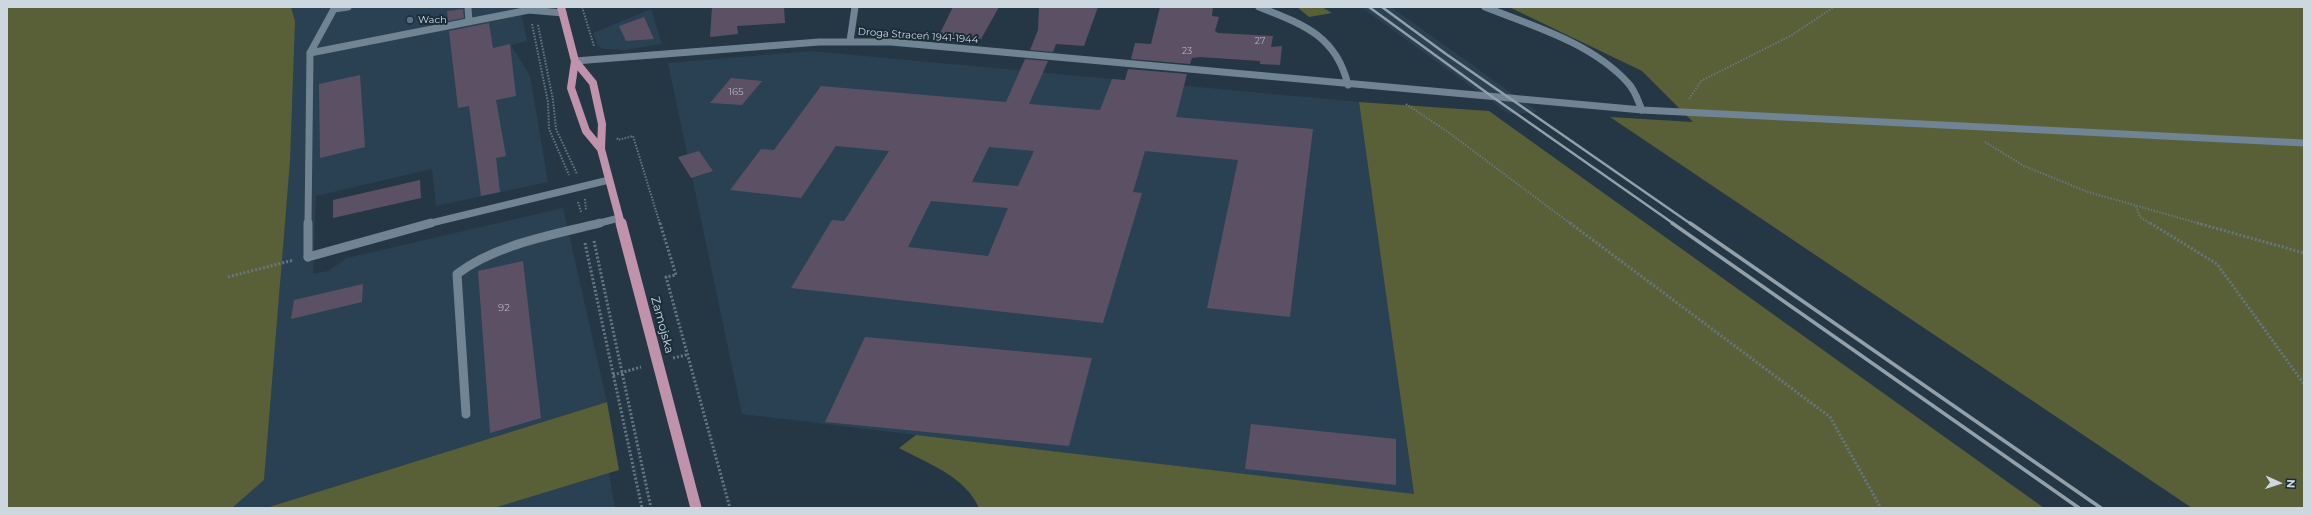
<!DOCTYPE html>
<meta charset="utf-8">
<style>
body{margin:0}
#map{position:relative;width:2311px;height:515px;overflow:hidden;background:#253744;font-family:Montserrat,sans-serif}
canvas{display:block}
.frame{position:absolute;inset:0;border:8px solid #ccd7df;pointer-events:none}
.north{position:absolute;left:2259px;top:463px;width:40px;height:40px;-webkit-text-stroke:3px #1b2d39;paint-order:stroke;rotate:93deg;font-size:11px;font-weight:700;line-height:16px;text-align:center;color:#ccd7df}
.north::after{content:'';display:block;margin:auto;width:14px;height:18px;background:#ccd7df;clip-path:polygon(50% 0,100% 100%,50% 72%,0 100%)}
</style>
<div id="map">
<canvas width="2311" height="515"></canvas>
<div class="frame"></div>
<div class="north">N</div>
</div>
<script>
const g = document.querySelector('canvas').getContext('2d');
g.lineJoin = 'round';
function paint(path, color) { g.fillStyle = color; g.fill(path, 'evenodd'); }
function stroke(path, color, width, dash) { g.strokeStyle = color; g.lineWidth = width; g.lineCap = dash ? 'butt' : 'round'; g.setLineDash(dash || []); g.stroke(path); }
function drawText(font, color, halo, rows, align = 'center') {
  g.font = font + ' Montserrat,sans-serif'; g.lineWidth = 4; g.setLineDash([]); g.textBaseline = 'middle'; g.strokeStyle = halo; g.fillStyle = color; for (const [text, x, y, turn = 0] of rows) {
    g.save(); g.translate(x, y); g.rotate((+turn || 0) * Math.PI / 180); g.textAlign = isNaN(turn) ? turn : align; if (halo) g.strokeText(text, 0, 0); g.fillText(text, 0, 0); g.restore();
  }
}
paint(new Path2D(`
 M291,7H520L527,41L511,45L530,76L548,182L436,206L432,169L316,196L313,274L328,271L347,258L563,208L607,402L266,508H232L264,480L295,21Z
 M1361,7H1391L1538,112L1509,114Z
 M651,9L662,44L624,50L603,49L598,46L593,33Z
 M811,51L1359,102L1414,495L742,414L668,63Z
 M609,473L615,508H494Z`), '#294153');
paint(new Path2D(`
 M7,7H291L295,21L290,161L264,480L232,508H7Z
 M1297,7H1322L1332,13L1309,17Z
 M1509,7H2304V508H2192L1610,117L1693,122L1642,71Z
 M1359,102L1489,111L2044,508H979C966,477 927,463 899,448L916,435L1414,494Z
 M607,402L619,470L609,473L494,508H266Z`), '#595f36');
paint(new Path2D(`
 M712,7H784L785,23L737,26L738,34L710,37Z
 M953,7H999L981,39L939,35Z
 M1039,7H1098L1084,46L1056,44L1053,52L1030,50L1038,30Z
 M1160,7H1213L1212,16L1219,17L1215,31L1218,33L1273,36L1271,47L1282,46L1280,65L1260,64V61L1200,57L1192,58L1190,64L1131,59L1135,43L1151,44Z
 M463,9L464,18L448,21L447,11Z
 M644,17L654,39L626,41L619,26Z
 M489,23L493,48L510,44L516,96L496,100L506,156L496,158L500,192L481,196L469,106L458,108L449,31Z
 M1025,59L1048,61L1029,104L1100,110L1112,79L1125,80L1128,69L1187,74L1176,117L1313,129L1290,317L1207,308L1238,160L1145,151L1133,192L1142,193L1103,323L791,288L832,220L844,221L889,151L836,146L801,198L730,190L761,149L774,150L821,86L1006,102ZM989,147L1034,151L1018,186L972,182ZM931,201L1008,208L988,256L908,247Z
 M360,75L365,147L320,158L319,84Z
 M731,78L762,81L742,105L710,103Z
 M699,151L713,171L691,178L678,157Z
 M420,180L421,198L333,218V200Z
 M523,261L541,418L490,433L478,271Z
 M363,284L362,302L291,319L294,300Z
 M865,337L1092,358L1069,446L825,422Z
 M1251,424L1396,439V485L1245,469Z`), '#5c5164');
stroke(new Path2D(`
 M582,7L594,46
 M532,24L548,102L549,129L569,175
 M538,25L553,100L556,129L577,174
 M1689,99L1701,81L1792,35L1834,7
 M1406,104L1448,132L1571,224
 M617,138L618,140L633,136L660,224
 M1985,142L2024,166L2088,192L2201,224
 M585,199L586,210
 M578,202L581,212
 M2136,206L2140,217L2151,224`), '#677782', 2, [1.5, 1.5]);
stroke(new Path2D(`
 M660,223L676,275L666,277L730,508
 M1570,223L1830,417L1881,508
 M2150,223L2217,264L2304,384
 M2197,223L2304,253
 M594,241L651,508
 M585,243L642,508
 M228,277L294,260
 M673,358L686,355
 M613,375L641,367`), '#677782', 3, [2, 2]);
stroke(new Path2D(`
 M468,7L469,22
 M1485,7C1533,26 1592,43 1628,83C1635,90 1638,101 1642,110
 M310,53L334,9L348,7
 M308,224L310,53L529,10L563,13
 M596,224L619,218`), '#708493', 7);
stroke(new Path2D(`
 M308,257V223
 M466,414L457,274C496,244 553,235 600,223`), '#708493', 9);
stroke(new Path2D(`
 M1259,7C1302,24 1336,35 1348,85
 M850,41L855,7
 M575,61L819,42H891L1642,110L2304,143
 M427,224L609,180`), '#708493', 7);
stroke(new Path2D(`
 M308,257L431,223`), '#708493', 9);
stroke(new Path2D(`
 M561,7L575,61L571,88L586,131L601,149
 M575,61L593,83L602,124L601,149L621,224`), '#c092ac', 8);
stroke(new Path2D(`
 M621,223L696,508`), '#c092ac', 11);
stroke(new Path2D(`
 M1369,7L1494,98L1674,224
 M1382,7L1446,54L1691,224`), '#93a0aa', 2.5);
stroke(new Path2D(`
 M1672,223L2079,508
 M1690,223L2101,508`), '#93a0aa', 3.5);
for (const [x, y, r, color] of [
 [410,20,4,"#5c6f8a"]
]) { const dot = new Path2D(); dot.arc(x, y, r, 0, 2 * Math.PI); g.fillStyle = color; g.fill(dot); stroke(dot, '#1b2d39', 1.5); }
drawText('9px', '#b0b6c0', null, [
 ["27",1260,41],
 ["23",1187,51]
]);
drawText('10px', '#ccd7df', '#1b2d39', [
 ["Wach",418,20]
], 'left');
drawText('10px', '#ccd7df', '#1b2d39', [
 ["Droga Straceń 1941-1944",918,36,4]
]);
drawText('10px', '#b0b6c0', null, [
 ["165",736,92],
 ["92",504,308]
]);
drawText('12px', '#ccd7df', '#1b2d39', [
 ["Zamojska",662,325,75]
]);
</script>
